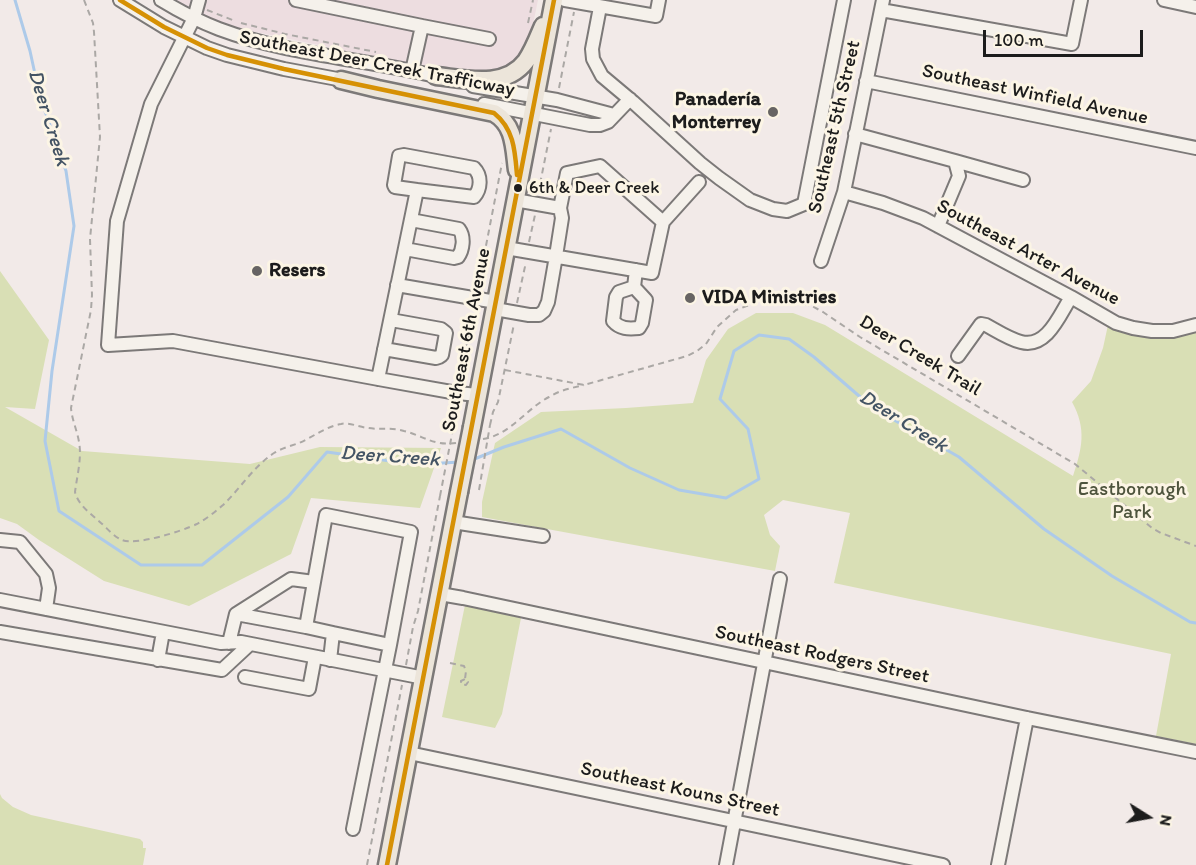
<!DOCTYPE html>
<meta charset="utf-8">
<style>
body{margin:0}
#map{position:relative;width:1196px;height:865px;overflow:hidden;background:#f2eae8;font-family:Itim,sans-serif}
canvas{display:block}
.north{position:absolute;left:1118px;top:787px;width:60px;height:60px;-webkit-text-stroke:4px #fcf5e5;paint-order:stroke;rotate:101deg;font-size:16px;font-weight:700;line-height:24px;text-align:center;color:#1c1c1c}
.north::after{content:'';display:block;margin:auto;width:21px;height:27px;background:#1c1c1c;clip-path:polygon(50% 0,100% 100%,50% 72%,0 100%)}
.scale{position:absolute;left:983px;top:30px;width:160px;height:27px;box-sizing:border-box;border:3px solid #1c1c1c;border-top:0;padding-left:8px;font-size:18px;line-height:21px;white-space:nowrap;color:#1c1c1c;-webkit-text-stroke:4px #fcf5e5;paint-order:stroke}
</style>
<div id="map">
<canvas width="1196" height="865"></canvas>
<div class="north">N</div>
<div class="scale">100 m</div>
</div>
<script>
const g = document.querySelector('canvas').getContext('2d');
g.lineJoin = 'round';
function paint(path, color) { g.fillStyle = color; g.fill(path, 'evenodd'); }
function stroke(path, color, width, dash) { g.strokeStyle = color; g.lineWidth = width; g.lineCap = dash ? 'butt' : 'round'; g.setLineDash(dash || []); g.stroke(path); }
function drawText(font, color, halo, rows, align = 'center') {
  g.font = font + ' Itim,sans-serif'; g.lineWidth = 6; g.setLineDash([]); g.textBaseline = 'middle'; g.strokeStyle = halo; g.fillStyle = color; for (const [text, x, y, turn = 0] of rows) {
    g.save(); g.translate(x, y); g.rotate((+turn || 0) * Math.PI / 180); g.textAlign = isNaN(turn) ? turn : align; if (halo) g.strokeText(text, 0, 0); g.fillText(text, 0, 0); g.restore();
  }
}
paint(new Path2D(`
 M172,0H538L530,39L515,64L486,75L445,71L246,30L220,22L195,12Z`), '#eddde0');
paint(new Path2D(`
 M0,271L49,340L35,409L5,407L82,451L250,464L320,447L441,448L420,508L311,498L291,554L189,606L104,581L39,540L17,524L0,518Z
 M756,313H793L825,325L1073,476C1082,449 1087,429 1072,402L1091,381L1103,348L1108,325L1144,337H1177L1196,332V744L1156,736L1171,654L834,583L850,513L783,500L764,515L770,535L780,546L775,571L482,517V502L495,443L541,412L626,408L693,403L706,360L728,329Z
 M465,605L521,618L502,714L495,728L442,717Z
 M0,794L2,798L13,807L31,815L140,839L143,842V848H146L143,865H0Z`), '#d9dfb5');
stroke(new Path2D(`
 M15,0L30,51L40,97L66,171L74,226L52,371L45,441L59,511L141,565H202L288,497L327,452L397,462L426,464L460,462
 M472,460L504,447L561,429L630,468L679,490L726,498L759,479L748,429L720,399L734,351L759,335L789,339L814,357L873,408L959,457L1044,529L1112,576L1190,622L1196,623`), '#adcae9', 3);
const minor = new Path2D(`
 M120,0L164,27L207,48L227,55L284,69L348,81
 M161,0C179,11 198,21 219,29C291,56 370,59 444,78
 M199,0L194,18L151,104L117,221L108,345L173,341L384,380L457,393L478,395
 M296,0L422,26L412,71
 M565,0L656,16L659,0
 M1164,0L1196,7
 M600,7L592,49L593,59L602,76L633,102L700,163L719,178L750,200L773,209L787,211L804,204L844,0
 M881,10L1072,44L1081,0
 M422,26L489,39
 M866,81L1196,148
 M473,86L557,100L614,115
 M484,104L590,125H600L608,122L630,99
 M855,134L955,161L959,176L938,226
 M955,161L1023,180
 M844,192L883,203L923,218L1071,297L1116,323L1133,328L1152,331H1173L1196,325
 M515,200L560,208L567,173L600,166L663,222
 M506,248L652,273L663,222L699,182
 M405,249L454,258L458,257C463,250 465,237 459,229L411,220
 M821,261L844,192L883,0
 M397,285L496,302
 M634,287L646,300L642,323L639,328C628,329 620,329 613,321L616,297L619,292L634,287L636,270
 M495,309L529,315H539L544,311L548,302L556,256L562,218L560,208
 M384,349L436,358L439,357L442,355L446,333L441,329L391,320
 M958,356L981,324L986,325C997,331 1009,339 1021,342C1047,349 1060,314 1071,297
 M378,379L417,190L395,187L394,185L399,156L404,155L474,168C482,176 481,189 474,197L417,190
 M453,522L543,536
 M0,540L20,542L46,574L49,588L46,609
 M314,582L306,627L333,633L330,660
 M440,594L463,598L1027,718L1196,752
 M0,600L221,643L241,642L424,678
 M236,614L306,627
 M0,632L222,670L250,644
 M333,633L390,645
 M229,643L236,614L291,579L314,582L326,515L411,532L390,645L353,829
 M158,660L163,632
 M245,677L309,689L315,657
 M409,753L943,865
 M726,865L780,579
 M998,865L1027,718`);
const major = new Path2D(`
 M436,76C466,79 505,89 526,61C533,51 538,38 543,26
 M341,80L378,89L494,113C515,125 514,148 517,170
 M472,427L554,0
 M387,865L459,492`);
stroke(minor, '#7c7978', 16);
stroke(major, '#7c7978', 21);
stroke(new Path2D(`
 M84,0L93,23L94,32L100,137L90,239L92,295L91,310L71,408C72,420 77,430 79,442C82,458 77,476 75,492C78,505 91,514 101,523C107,528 114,537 122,540C136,546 182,531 197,524C206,519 215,512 223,505C240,489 253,467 274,453C282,448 291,446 299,443C313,437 325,427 341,424C349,422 359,427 368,428C380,430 392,427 404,431C424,436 433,446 456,443
 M207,10L235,21
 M241,23L285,34L376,52
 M528,23L533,0
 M559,88L574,12
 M538,194L551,129
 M529,242L535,215
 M478,287L502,163
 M517,303L526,262
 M505,370L584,385L687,356L697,351L706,344L717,327L736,310L752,304L766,299L779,298L812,306L823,312L860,337L1075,464L1152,528L1161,533L1196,546
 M460,381L473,310
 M490,425L493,412L498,402L514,324
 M453,429L457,412L455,405
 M483,439C510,435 526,409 549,397C560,390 572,388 584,385
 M450,663L464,666L466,671L465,679L468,682L466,685L461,684V681L465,679
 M406,665L413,627L418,611L440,496
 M367,865L402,685`), '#aba8a5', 2, [6, 4.5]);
stroke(minor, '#f5f1eb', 12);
stroke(major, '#ece5da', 16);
const majorBridge = new Path2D(`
 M459,492L472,427`);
stroke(majorBridge, '#7c7978', 21, []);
stroke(new Path2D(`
 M479,490L490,425
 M440,496L453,429`), '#aba8a5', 2, [6, 4.5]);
stroke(majorBridge, '#ece5da', 16);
stroke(new Path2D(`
 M120,0L164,27L207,48L227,55L284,69L494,113C514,129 515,151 517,175
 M387,865L554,0`), '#d69104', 4.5);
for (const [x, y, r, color] of [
 [773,112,6,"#676463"],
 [518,188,5,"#1c1c1c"],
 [257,271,6,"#676463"],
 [690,298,6,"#676463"]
]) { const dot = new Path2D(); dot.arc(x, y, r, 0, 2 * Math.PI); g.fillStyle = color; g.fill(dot); stroke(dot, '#fcf5e5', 2); }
drawText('18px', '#1c1c1c', '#fcf5e5', [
 ["6th & Deer Creek",529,188]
], 'left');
drawText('20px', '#1c1c1c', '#fcf5e5', [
 ["Southeast Deer Creek Trafficway",377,64,11],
 ["Southeast Winfield Avenue",1035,95,12],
 ["Southeast 5th Street",835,127,-77],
 ["Southeast Arter Avenue",1028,253,28],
 ["Southeast 6th Avenue",467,340,-79],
 ["Deer Creek Trail",920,356,31],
 ["Southeast Rodgers Street",822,655,12],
 ["Southeast Kouns Street",680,790,12]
]);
drawText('bold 20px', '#1c1c1c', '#fcf5e5', [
 ["Panadería",761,100,"right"],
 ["Monterrey",761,123,"right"],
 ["Resers",269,271],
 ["VIDA Ministries",702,298]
], 'left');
drawText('20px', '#4e543d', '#fcf5e5', [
 ["Eastborough",1132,490],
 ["Park",1132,513]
]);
drawText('italic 21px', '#445464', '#fcf5e5', [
 ["Deer Creek",48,118,73],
 ["Deer Creek",903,422,32],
 ["Deer Creek",390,457,4]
]);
</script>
